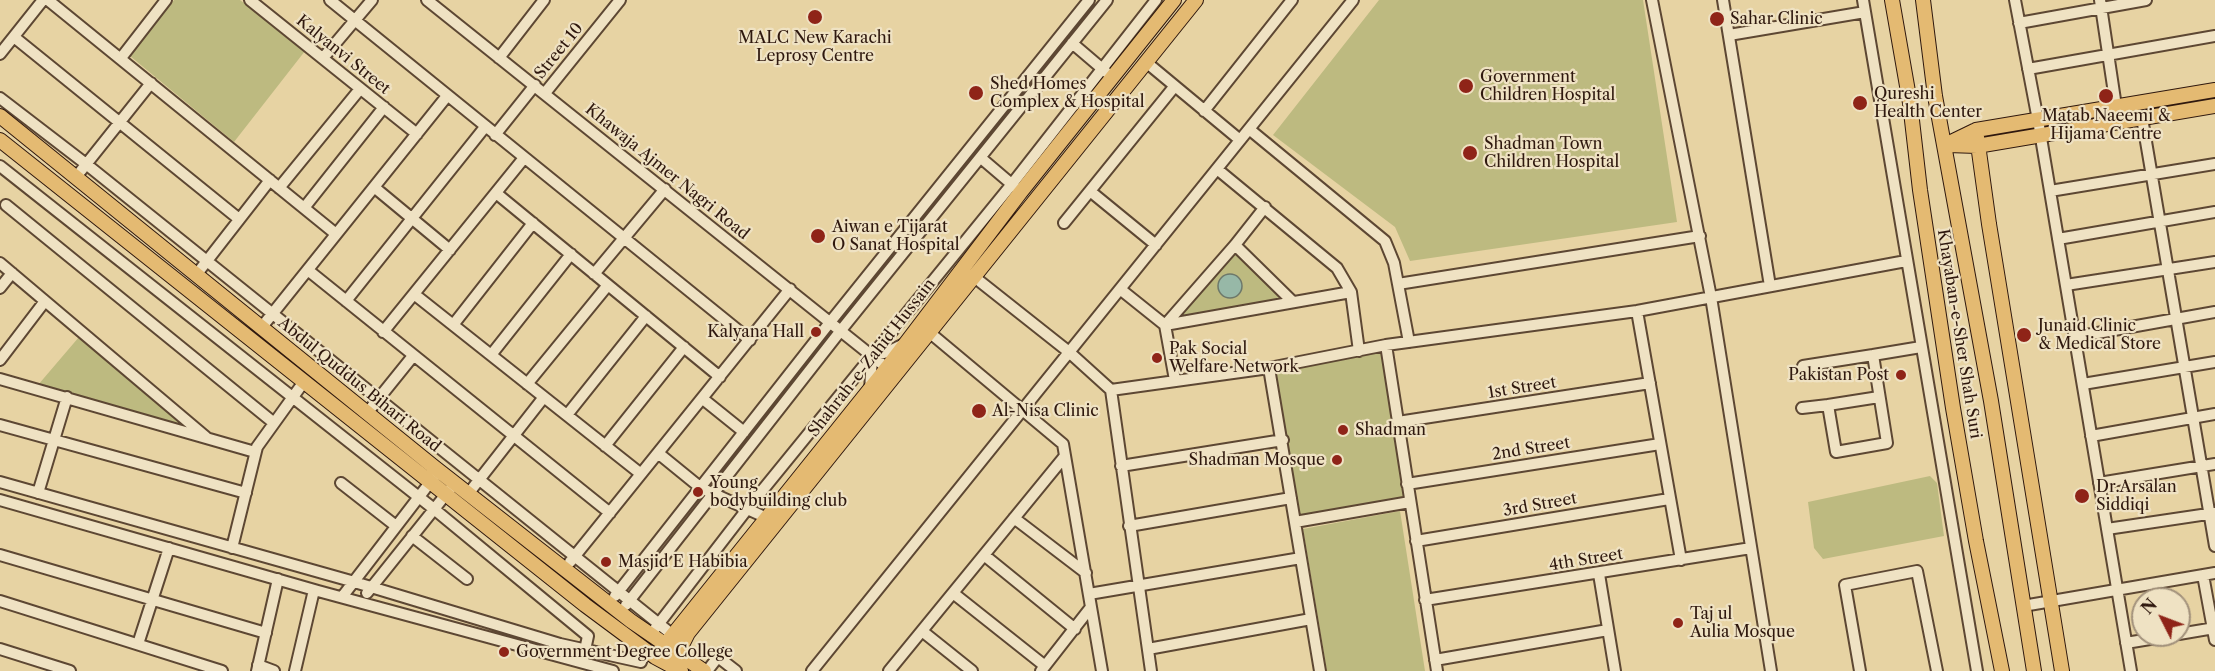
<!DOCTYPE html>
<style>
body{margin:0}
#map{position:relative;width:2215px;height:671px;overflow:hidden;background:#e7d3a3;font-family:"Libre Caslon Text",serif}
canvas{display:block}
.north{position:absolute;left:2131px;top:587px;width:60px;height:60px;box-sizing:border-box;background:#efe2c3;border:2px solid #a2917b;border-radius:50%;rotate:312deg;font-size:16px;font-weight:700;line-height:24px;text-align:center;color:#2f180e}
.north::after{content:'';display:block;margin:auto;width:21px;height:27px;background:#8f2418;clip-path:polygon(50% 0,100% 100%,50% 72%,0 100%)}
</style>
<div id="map">
<canvas width="2215" height="671"></canvas>
<div class="north">N</div>
</div>
<script>
const g = document.querySelector('canvas').getContext('2d');
g.lineJoin = 'round';
function paint(path, color) { g.fillStyle = color; g.fill(path, 'evenodd'); }
function stroke(path, color, width, dash) { g.strokeStyle = color; g.lineWidth = width; g.lineCap = dash ? 'butt' : 'round'; g.setLineDash(dash || []); g.stroke(path); }
function drawText(font, color, halo, rows, align = 'center') {
  g.font = font + ' "Libre Caslon Text",serif'; g.lineWidth = 4.5; g.setLineDash([]); g.textBaseline = 'middle'; g.strokeStyle = halo; g.fillStyle = color; for (const [text, x, y, turn = 0] of rows) {
    g.save(); g.translate(x, y); g.rotate((+turn || 0) * Math.PI / 180); g.textAlign = isNaN(turn) ? turn : align; if (halo) g.strokeText(text, 0, 0); g.fillText(text, 0, 0); g.restore();
  }
}
paint(new Path2D(`
 M174,0H240L305,51L234,142L130,56Z
 M1379,0H1643L1677,222L1410,261L1395,227L1273,135Z
 M1235,245L1293,302L1165,325Z
 M79,337L193,429L38,385Z
 M1386,345L1410,502L1295,522L1269,368Z
 M1930,476L1937,483L1944,536L1823,559L1814,548L1808,502Z
 M1400,511L1425,671H1327L1303,529Z`), '#bdba80');
const water = new Path2D(`
 M1218 286a12 12 0 1 1 24 0a12 12 0 1 1-24 0Z`);
paint(water, '#97b8a7');
stroke(water, '#6d786a', 1.5);
const minor = new Path2D(`
 M48,0L336,234
 M250,0L417,134
 M330,0L750,340
 M427,0L887,368
 M1652,0L1711,297L1771,671
 M1723,0L1770,286
 M1863,0L1977,671
 M2015,0L2038,120L2131,671
 M2100,0L2117,113
 M2019,23L2146,0
 M1729,35L1865,12
 M14,37L239,219
 M1072,43L1106,72
 M0,54L43,0
 M121,58L166,0
 M323,58L372,0
 M499,58L544,0
 M1146,62L1240,140
 M2028,69L2215,36
 M545,93L620,0
 M0,98L86,164L679,640
 M1204,111L1292,0
 M2142,118L2215,546
 M1249,129L1385,241L1394,263L1409,342
 M495,135L535,85
 M981,158L1015,187
 M0,166L434,509L588,636L585,650
 M1217,169L1337,268L1351,292L1359,351
 M76,177L151,83
 M374,187L450,250
 M279,188L360,89
 M1090,191L1156,245
 M2050,191L2215,164
 M496,193L720,377
 M6,205L274,423
 M304,208L384,107
 M1064,223L1174,87
 M2058,239L2215,212
 M1235,245L1293,302
 M0,263L206,437
 M309,271L610,513
 M594,274L665,189
 M196,275L270,180
 M973,276L1069,352L1111,390L1269,368L1386,345L1637,311L1906,261
 M1398,284L1700,236
 M2066,285L2215,262
 M0,288L12,273
 M1120,289L1165,325L1351,292
 M414,294L641,474
 M346,301L485,127
 M1637,311L1681,560
 M453,325L533,223
 M261,328L447,96
 M383,332L524,158
 M929,332L1063,444L1102,671
 M2075,337L2215,312
 M1386,345L1437,671
 M491,355L571,254
 M872,356L888,352L904,344
 M0,360L45,301
 M1803,366L1873,355
 M1269,368L1320,671
 M0,379L255,452
 M1175,380L1165,325L1235,245L1265,207
 M527,384L608,285
 M2083,384L2215,362
 M1111,390L1151,671
 M870,391L872,356
 M703,399L744,432
 M1828,405L1879,397
 M1802,408L1828,405L1836,452L1887,443L1873,355L1921,347
 M367,413L413,356
 M567,415L646,316
 M1398,422L1650,383
 M0,425L246,493
 M2091,436L2215,414
 M605,446L684,347
 M658,453L701,488L767,518
 M1121,466L1283,440
 M0,482L351,581L560,644L641,662
 M341,483L396,526
 M2099,483L2215,464
 M1407,484L1660,444
 M38,493L67,397
 M468,494L544,397
 M0,500L318,591L613,671
 M1014,518L1086,573
 M1295,522L1410,502
 M1129,526L1291,498
 M2107,529L2215,513
 M412,536L467,579
 M1416,541L1669,499
 M232,548L257,447L303,383
 M0,555L266,633
 M984,555L1075,629
 M570,562L790,289
 M1599,574L1615,671
 M2203,575L2215,640
 M367,593L451,488
 M953,593L1045,666
 M1089,594L1301,558
 M615,596L831,321L1089,0
 M342,597L435,476
 M1425,600L1751,548
 M0,601L222,671
 M626,605L842,329L1107,0
 M2023,606L2215,573
 M654,630L748,508L1012,184L1156,0
 M922,631L972,671
 M2179,634L2215,628
 M2126,643L2174,635
 M138,644L169,548
 M0,649L70,671
 M1148,649L1311,619
 M1435,660L1608,630
 M258,665L274,671
 M257,671L278,579
 M295,671L314,590
 M707,671L718,657L736,671
 M812,671L1353,0
 M889,671L1065,456
 M1041,671L1091,607
 M1860,671L1845,585L1917,571L1937,671`);
const major = new Path2D(`
 M1892,0L1910,103L1920,190L1953,408L1976,541L2002,671
 M1923,0L1935,96L1991,401L2034,671
 M0,116L434,467L631,621L704,671
 M1976,130L1989,224L2062,671
 M0,140L585,605L655,657L681,671
 M1945,145L1976,130L2215,90
 M1948,145L1977,146L2215,106
 M660,651L887,368L1020,193L1174,0
 M675,659L688,633L1196,0`);
stroke(minor, '#5d4733', 14);
stroke(major, '#2f180e', 16);
stroke(minor, '#efe2c3', 10);
stroke(major, '#e4ba72', 14);
for (const [x, y, r, color] of [
 [815,17,8,"#8f2418"],
 [1717,19,8,"#8f2418"],
 [1466,86,8,"#8f2418"],
 [976,93,8,"#8f2418"],
 [2106,96,8,"#8f2418"],
 [1860,103,8,"#8f2418"],
 [1470,153,8,"#8f2418"],
 [818,236,8,"#8f2418"],
 [816,332,6,"#8f2418"],
 [2024,335,8,"#8f2418"],
 [1157,358,6,"#8f2418"],
 [1901,375,6,"#8f2418"],
 [979,411,8,"#8f2418"],
 [1343,430,6,"#8f2418"],
 [1337,460,6,"#8f2418"],
 [698,492,6,"#8f2418"],
 [2082,496,8,"#8f2418"],
 [606,562,6,"#8f2418"],
 [1678,623,6,"#8f2418"],
 [504,652,6,"#8f2418"]
]) { const dot = new Path2D(); dot.arc(x, y, r, 0, 2 * Math.PI); g.fillStyle = color; g.fill(dot); stroke(dot, '#efe2c3', 2); }
drawText('16px', '#2f180e', '#efe2c3', [
 ["Sahar Clinic",1730,19],
 ["MALC New Karachi",815,38,"center"],
 ["Leprosy Centre",815,56,"center"],
 ["Government",1480,77],
 ["Children Hospital",1480,95],
 ["Shed Homes",990,84],
 ["Complex & Hospital",990,102],
 ["Qureshi",1874,94],
 ["Health Center",1874,112],
 ["Matab Naeemi &",2106,116,"center"],
 ["Hijama Centre",2106,134,"center"],
 ["Shadman Town",1484,144],
 ["Children Hospital",1484,162],
 ["Aiwan e Tijarat",832,227],
 ["O Sanat Hospital",832,245],
 ["Junaid Clinic",2038,326],
 ["& Medical Store",2038,344],
 ["Kalyana Hall",804,332,"right"],
 ["Pak Social",1169,349],
 ["Welfare Network",1169,367],
 ["Pakistan Post",1889,375,"right"],
 ["Al-Nisa Clinic",992,411],
 ["Shadman",1355,430],
 ["Shadman Mosque",1325,460,"right"],
 ["Young",710,483],
 ["bodybuilding club",710,501],
 ["Dr.Arsalan",2096,487],
 ["Siddiqi",2096,505],
 ["Masjid E Habibia",618,562],
 ["Taj ul",1690,614],
 ["Aulia Mosque",1690,632],
 ["Government Degree College",516,652]
], 'left');
drawText('16px', '#2f180e', '#efe2c3', [
 ["Street 10",559,51,-51],
 ["Kalyanvi Street",343,55,39],
 ["Khawaja Ajmer Nagri Road",667,172,39],
 ["Khayaban-e-Sher Shah Suri",1959,334,81],
 ["Shahrah-e-Zahid Hussain",872,358,-52],
 ["Abdul Quddus Bihari Road",359,385,39],
 ["1st Street",1522,388,-9],
 ["2nd Street",1531,449,-9],
 ["3rd Street",1540,505,-10],
 ["4th Street",1586,560,-9]
]);
</script>
